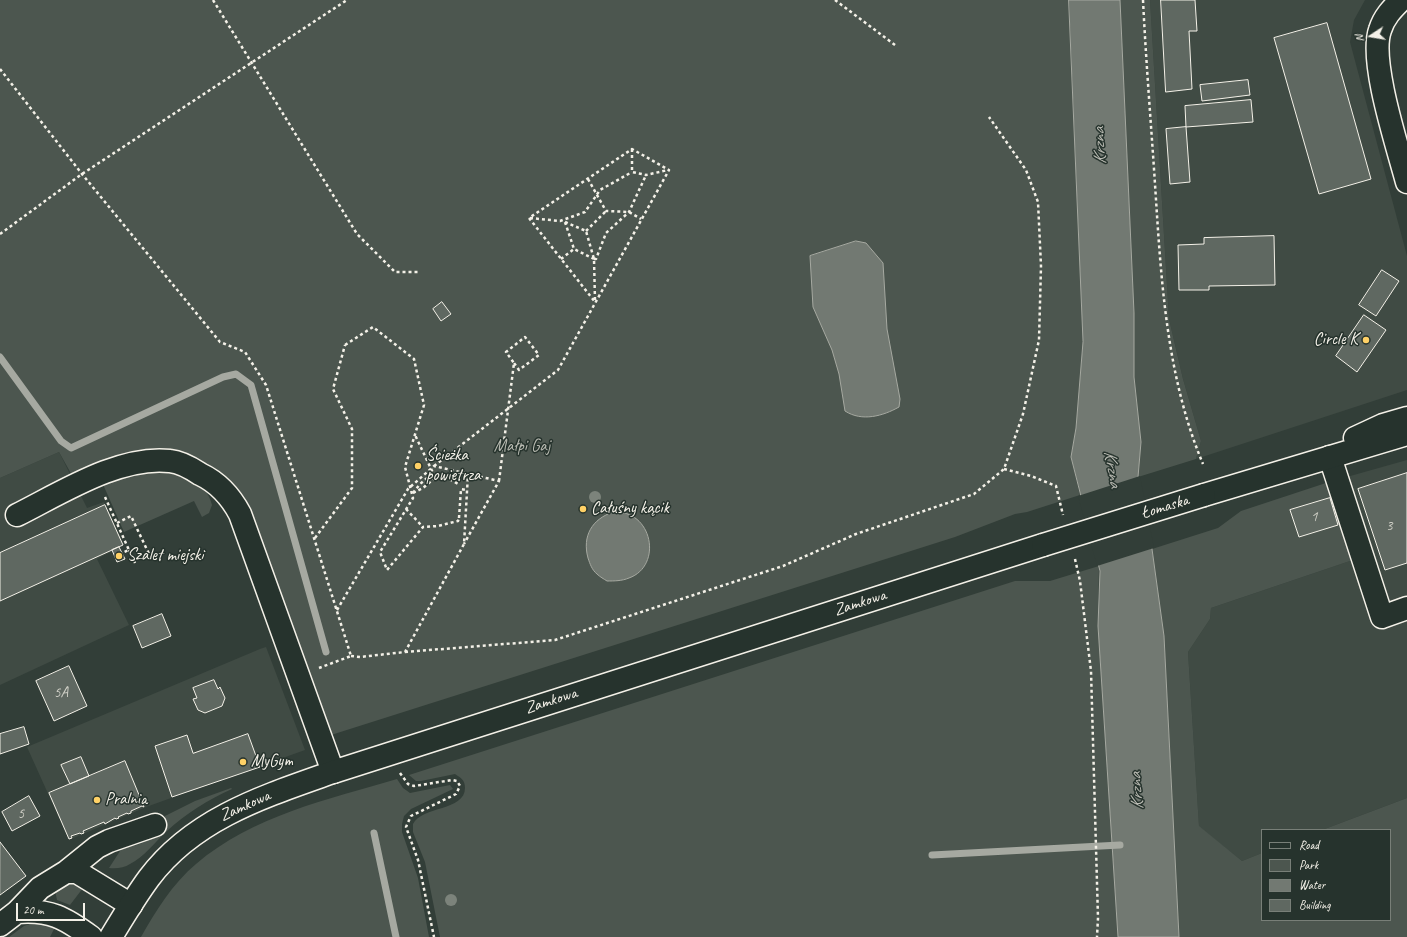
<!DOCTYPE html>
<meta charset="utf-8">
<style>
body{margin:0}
#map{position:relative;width:1407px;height:937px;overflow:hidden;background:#323e38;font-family:Caveat,sans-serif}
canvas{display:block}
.legend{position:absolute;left:1261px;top:829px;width:130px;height:92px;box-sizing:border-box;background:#26332d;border:1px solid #787f78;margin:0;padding:5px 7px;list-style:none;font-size:12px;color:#f4f1e8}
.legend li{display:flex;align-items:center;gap:8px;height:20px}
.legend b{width:20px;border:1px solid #787f78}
.north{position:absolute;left:1351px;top:16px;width:40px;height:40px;-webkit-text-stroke:3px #26332d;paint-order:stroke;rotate:258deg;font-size:11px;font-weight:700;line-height:16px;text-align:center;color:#f4f1e8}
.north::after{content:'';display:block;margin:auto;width:14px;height:18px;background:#f4f1e8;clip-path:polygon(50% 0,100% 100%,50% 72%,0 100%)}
.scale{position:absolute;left:16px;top:903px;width:69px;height:18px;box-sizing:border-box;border:2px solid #f4f1e8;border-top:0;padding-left:5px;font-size:12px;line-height:14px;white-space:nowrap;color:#f4f1e8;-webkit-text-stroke:3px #26332d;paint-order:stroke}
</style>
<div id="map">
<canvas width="1407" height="937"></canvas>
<ul class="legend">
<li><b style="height:5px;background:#26332d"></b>Road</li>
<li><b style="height:11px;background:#4c564f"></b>Park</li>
<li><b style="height:11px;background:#727972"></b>Water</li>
<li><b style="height:11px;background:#5f6861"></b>Building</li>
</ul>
<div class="north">N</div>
<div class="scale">20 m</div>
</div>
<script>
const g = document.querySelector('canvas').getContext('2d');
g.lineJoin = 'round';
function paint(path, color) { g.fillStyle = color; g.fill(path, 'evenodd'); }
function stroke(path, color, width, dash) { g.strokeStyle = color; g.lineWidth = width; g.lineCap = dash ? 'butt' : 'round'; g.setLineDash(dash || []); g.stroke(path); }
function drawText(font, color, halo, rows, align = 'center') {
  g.font = font + ' Caveat,sans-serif'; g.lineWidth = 3; g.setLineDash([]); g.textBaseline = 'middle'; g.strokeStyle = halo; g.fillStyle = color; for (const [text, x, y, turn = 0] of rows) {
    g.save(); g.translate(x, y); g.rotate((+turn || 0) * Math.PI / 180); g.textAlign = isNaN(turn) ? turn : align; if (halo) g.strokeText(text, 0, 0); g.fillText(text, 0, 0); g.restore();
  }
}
paint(new Path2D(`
 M1150,0H1365L1354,20L1350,42L1407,256V390L1196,459L1201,441L1183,379L1169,319Z
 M59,452L87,508L104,502L124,545L97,559L129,625L0,685V478Z
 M1407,460V798L1322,830H1262V853L1242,861L1199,827L1188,652L1210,619L1211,608L1353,560L1329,482Z
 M266,647L305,750L146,807L69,840L27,747L260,649Z`), '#404b44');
paint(new Path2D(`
 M0,0H1069L1083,342L1076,428L1071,457L1080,495L1027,512L1015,514L955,537L331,735L289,619L215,472C211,469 207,465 203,462C189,454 155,447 139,451C116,456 94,468 73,477L59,452L0,478Z
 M1120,0H1150L1169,319L1183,379L1201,441L1196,459L1138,477L1141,442L1134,377V313Z
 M163,470C183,476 207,482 212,505L209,513L202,517L194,501L124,532L102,482L117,475Z
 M1329,482L1353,560L1211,608L1210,619L1188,652L1199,826L1242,861L1262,853V920H1390V830H1322L1407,798V937H1179L1164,636L1152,549L1218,528L1241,511Z
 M1099,566L1098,626L1118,937H440L425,862L413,832V824C422,806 465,811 465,788C465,780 461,778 455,774L421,781H416L409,775L1015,581H1050Z
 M397,779L403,788L410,793L450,785L453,789L411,809L404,816L402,824V832L418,878L429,937H141C155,912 173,883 196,864C252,816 329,799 397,779Z
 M231,788L232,789C209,799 185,814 167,831C155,842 144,857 130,864C124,868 116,869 109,868L122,848C144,845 151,840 165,823V816L195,801Z
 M73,884L83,888L70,905L57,900L55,890L62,885Z
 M38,921L56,925L50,937H9L24,926Z`), '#4c564f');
const water = new Path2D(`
 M1069,0H1120L1134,313V377L1141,442L1138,477L1152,549L1164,636L1179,937H1118L1098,626L1100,571L1071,457L1076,428L1083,342Z
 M856,241L866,243L883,263L887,329L900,399L899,407C883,416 862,422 845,411L839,374L832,350L813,307L810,256Z
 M613,512C653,509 663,566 629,578C622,581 614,581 607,581C604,579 600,577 597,574C592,570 590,564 588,558C582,536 592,519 613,512Z`);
paint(water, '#727972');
stroke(water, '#a6a9a1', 1);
paint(new Path2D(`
 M1140,476L1154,548L1097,566L1078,496Z`), '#323e38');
stroke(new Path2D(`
 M0,357L61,441L71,448L223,377L236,374L251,385L326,652
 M374,833L396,937
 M932,855L1120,845`), '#a6a9a1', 7);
const building = new Path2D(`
 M1161,0H1195L1197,31H1189L1192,89L1166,92Z
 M1327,23L1371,179L1319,194L1274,38Z
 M1248,80L1250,95L1202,101L1200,85Z
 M1251,100L1253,122L1186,127L1185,106Z
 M1186,127L1190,182L1170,184L1166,129Z
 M1274,236L1275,285L1209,286V290H1179L1178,245L1204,244V238Z
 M1382,270L1399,281L1376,316L1359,305Z
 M442,302L451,314L441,321L433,309Z
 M1364,315L1386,330L1357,372L1336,356Z
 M1407,473V563L1385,570L1358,489Z
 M1330,498L1338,525L1299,537L1290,510Z
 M105,505L123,545L0,601V553Z
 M119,547L125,559L117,562L112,550Z
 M162,614L171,636L142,648L133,626Z
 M69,666L87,706L54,721L36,681Z
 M214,680L218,689L220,687L225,698L222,706L205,713L198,710L193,699L197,698L193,688Z
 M24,727L29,744L0,754V734Z
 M248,734L260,767L172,797L155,746L187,735L193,753Z
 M81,757L89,776L70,784L61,765Z
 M125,761L144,807L142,806L131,811V813L128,814L127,813L118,817L119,818L116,819L115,818L105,824L104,822L83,831L84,833L81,834L80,833L71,836L72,838L69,839L49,793Z
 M29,796L40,816L12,831L2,812Z
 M0,842L26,876L0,895Z`);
paint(building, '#5f6861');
stroke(building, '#f4f1e8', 1);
const minor = new Path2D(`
 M1401,0C1392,9 1384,17 1380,30C1369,61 1398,148 1407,182
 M1330,457L1382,617L1407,608
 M17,515C61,493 120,455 170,461C181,462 191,468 200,474C217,482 231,497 240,514L333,772
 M66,872L97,847L109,841L155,825
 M17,912C50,909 65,918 91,937
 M0,925L17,912L40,888L66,872H77L131,905`);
const major = new Path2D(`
 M1355,438L1383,425L1407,418
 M1204,495L1407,434
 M111,937C123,917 135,897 149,878C194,818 265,796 333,772L1043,545`);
stroke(minor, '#f4f1e8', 25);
stroke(major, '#f4f1e8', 25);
stroke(new Path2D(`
 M213,0L357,234L395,272H419
 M835,0L895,45
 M1143,0C1146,62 1151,123 1155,184C1161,278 1166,376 1203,464
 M0,69L82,174L220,342L245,352L266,385L351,656L319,668
 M632,149V172L646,175L668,170
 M588,179L606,211L629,212L641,219
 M529,218L595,302
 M530,218L560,221L585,212L600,190L632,172
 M565,222L586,231L594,259L595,301
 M565,222L574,249L594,259
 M586,231L606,211
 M0,234L82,174L347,0
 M561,259L574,249
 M594,259H596L606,233L629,212L646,175
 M434,466L558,370L669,170L632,149L529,218
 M1004,469L1031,476L1056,486L1063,515
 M499,481L514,363L506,352L525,337L539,355L519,370L514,363
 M413,493L423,488L436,477L451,480L460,485
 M105,497L129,550L122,553
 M406,509L423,527
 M459,518L461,489L467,490
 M117,523L131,516L150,556
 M315,538L352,488V429L333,389L345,345
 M129,550L135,563
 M1075,559L1080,581L1091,671L1098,918L1097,937
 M337,610L408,489L434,466L499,481L464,544
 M405,652L555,640L783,566L856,534L974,494L1004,469L1023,414L1039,340L1041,266L1038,202L1026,170L989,117
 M351,656L360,657L405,652L464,544L468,474
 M400,773L408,784L414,786L452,780L457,781L460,786L456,794L411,816L406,827L418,860L434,937`), '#f4f1e8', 2.5, [3, 3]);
stroke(minor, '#26332d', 22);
stroke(major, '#26332d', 22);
const majorBridge = new Path2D(`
 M1043,545L1204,495`);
stroke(majorBridge, '#f4f1e8', 25, []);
stroke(new Path2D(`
 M345,345L373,327L414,359L424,405L405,467L413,498L380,552L387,570L423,527L438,526L458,521L459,518
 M413,493L420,484L433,473L415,435`), '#f4f1e8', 2.5, [3, 3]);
stroke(majorBridge, '#26332d', 22);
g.fillStyle = '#7c837b';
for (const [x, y] of [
 [595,497],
 [451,900]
]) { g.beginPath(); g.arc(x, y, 6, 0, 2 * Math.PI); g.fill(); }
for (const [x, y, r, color] of [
 [1366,340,4,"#ffd166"],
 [418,466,4,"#ffd166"],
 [583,509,4,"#ffd166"],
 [119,556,4,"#ffd166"],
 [243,762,4,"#ffd166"],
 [97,800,4,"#ffd166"]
]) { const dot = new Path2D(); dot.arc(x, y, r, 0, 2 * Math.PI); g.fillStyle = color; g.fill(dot); stroke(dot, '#26332d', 1.5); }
drawText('15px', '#cfcfc6', null, [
 ["1",1314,517],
 ["3",1389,526],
 ["5A",61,693],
 ["5",21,814]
]);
drawText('17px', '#f4f1e8', '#26332d', [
 ["Circle K",1358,340,"right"],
 ["Ścieżka",426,456],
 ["powietrza",426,476],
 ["Całuśny kącik",591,509],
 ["Szalet miejski",127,556],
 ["MyGym",251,762],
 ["Pralnia",105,800]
], 'left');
drawText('17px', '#b9bbb2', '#26332d', [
 ["Małpi Gaj",522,447]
]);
drawText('17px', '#f4f1e8', '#26332d', [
 ["Łomaska",1165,507,-17],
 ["Zamkowa",860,603,-18],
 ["Zamkowa",551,701,-18],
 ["Zamkowa",245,806,-24]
]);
drawText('italic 18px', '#babbb3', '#26332d', [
 ["Krzna",1100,146,-93],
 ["Krzna",1112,469,80],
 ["Krzna",1137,791,-94]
]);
</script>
